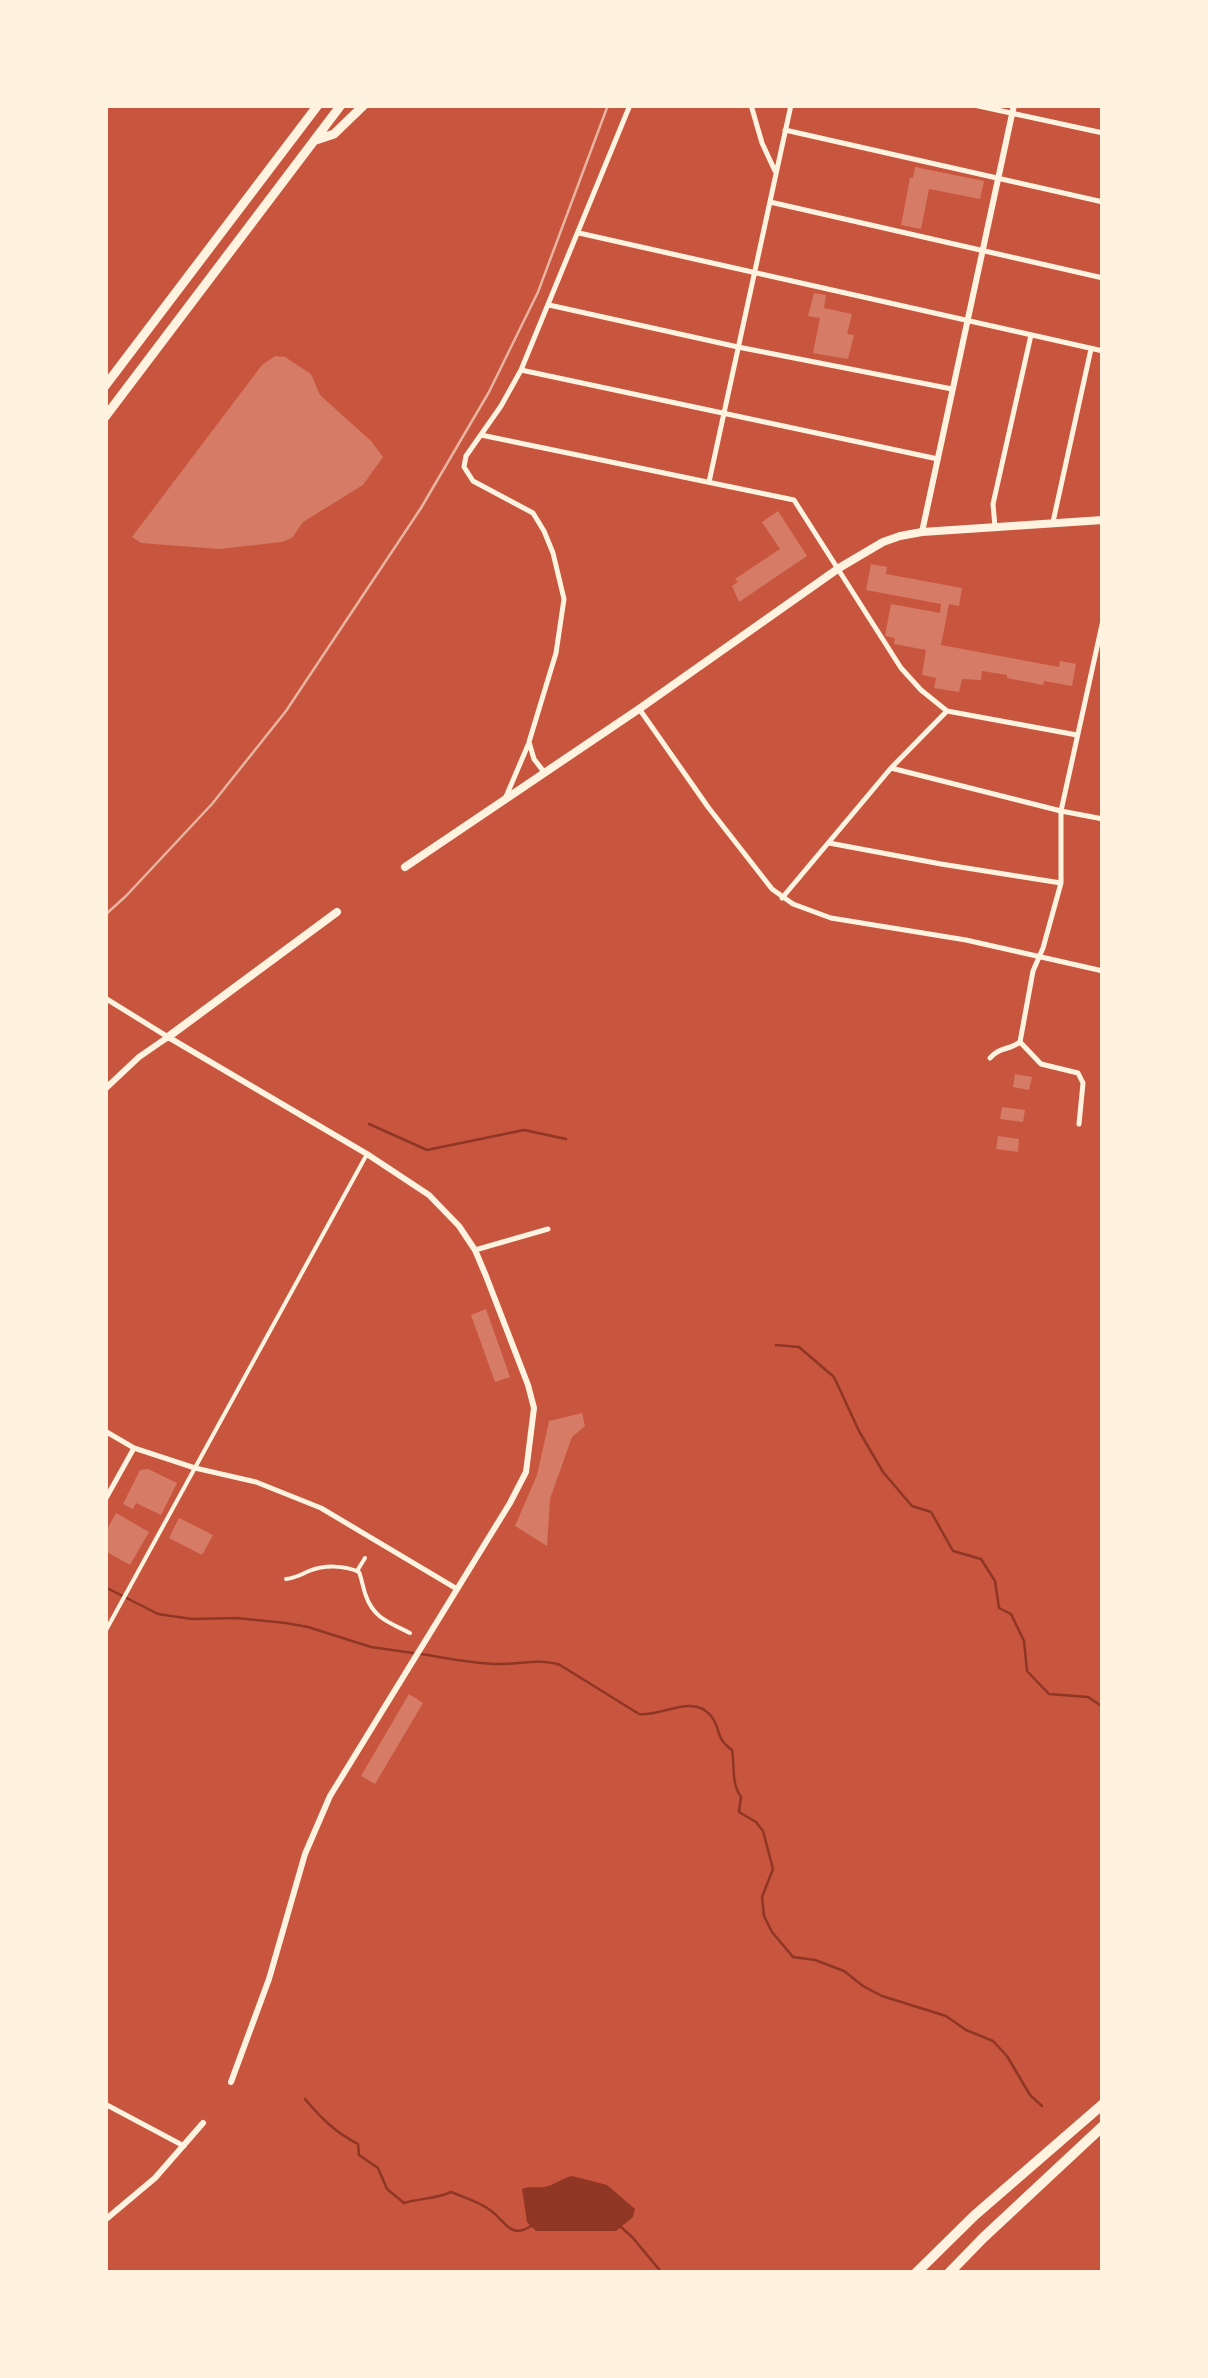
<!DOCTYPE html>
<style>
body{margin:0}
#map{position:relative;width:1208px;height:2378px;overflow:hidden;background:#c8553d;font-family:Spectral,serif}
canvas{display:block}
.frame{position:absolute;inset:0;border:108px solid #fff3e0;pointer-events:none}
</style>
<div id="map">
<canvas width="1208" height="2378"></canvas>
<div class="frame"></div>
</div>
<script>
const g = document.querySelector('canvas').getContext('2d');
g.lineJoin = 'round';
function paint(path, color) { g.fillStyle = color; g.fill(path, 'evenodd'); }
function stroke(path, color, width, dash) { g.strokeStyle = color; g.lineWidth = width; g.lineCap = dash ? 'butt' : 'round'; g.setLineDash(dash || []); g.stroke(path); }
paint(new Path2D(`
 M572,2176L607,2185L635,2209L633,2217L616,2231H536L527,2222L522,2189C530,2186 535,2188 544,2187C553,2186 562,2178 572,2176Z`), '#8f3625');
stroke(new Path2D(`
 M369,1124L427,1150L524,1130L566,1139
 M776,1345L799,1347L834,1377L859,1431L883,1472L912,1506L931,1512L953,1551L981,1559L995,1581L999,1608L1011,1614L1024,1641L1027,1671L1049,1694L1088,1697L1103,1707
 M105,1587L158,1614L192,1619L236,1618L286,1623L308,1627L371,1647L413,1653
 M421,1654C446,1658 470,1663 495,1664C516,1665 539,1658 560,1665L639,1714C661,1717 693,1693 711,1716C722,1730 714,1737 732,1750C735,1767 731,1783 741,1797L739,1812L756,1822L763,1831L773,1869L762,1897L764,1916L772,1932L793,1957L815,1960L844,1971L863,1986L882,1996L946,2016L966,2030L993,2041L1007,2056L1030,2095L1042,2106
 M305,2099C321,2118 336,2133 358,2144L359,2155L378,2168L387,2189L404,2203C421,2198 436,2199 451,2192C463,2197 480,2202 490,2210C505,2220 510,2240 531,2226
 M621,2227L633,2238L662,2273`), '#8f3625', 2.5);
paint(new Path2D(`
 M915,167L984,181L980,199L929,189L921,229L901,225L910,178H913Z
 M814,293L826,295L824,308L852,314L847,334L854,335L848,359L813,353L820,318L808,316Z
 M275,356L285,357L311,374L320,395L371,441L383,457L363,485L303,522L292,538L282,542L219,549L141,543L132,537L262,365Z
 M778,511L807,556L739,602L732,586L738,582L735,579L780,549L762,522Z
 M871,564L887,567L886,574L962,588L959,606L949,604L941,645L1059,667L1060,661L1076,664L1072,686L1044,681L1043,685L1007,678V675L982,671L981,680L962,679L959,692L934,688L936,678L922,675L926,650L894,644L895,638L885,636L891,604L940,613L941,604L866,590Z
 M1015,1074L1032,1077L1029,1090L1013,1087Z
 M1002,1107L1025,1110L1023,1122L1000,1119Z
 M998,1136L1019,1139L1018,1152L996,1149Z
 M486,1309L510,1377L495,1382L471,1315Z
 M582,1413L585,1426L572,1437L550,1499L547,1546L515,1526L537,1475L549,1421Z
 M148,1469L177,1483L161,1515L136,1503L133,1509L123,1504L140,1470Z
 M116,1513L149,1532L130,1565L105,1551V1533Z
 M179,1518L213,1535L202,1555L169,1538Z
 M409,1694L423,1703L375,1784L361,1776Z`), '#d67c66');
stroke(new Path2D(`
 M357,1571L365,1558
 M286,1579C296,1578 300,1575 309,1571C324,1565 344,1565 359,1572C362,1580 363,1588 366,1596C374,1619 391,1623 410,1633
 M105,1632L367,1154`), '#fff3e0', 4);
stroke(new Path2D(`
 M751,105L762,143L775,171
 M974,105L1103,133
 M785,130L1103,202
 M770,202L1103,278
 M579,233L1103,351
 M549,305L738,347L952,389
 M521,370L938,459
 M481,435L794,500L901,668L921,690L947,711L1077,735
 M709,482L791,105
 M1053,522L1091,349
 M995,527L993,504L1031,335
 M640,710L708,807L772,889L793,904L831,918L966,940L1103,971
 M891,768L1061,811L1103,819
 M544,772L534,759L529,742L556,653L564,599L553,553L544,531L533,513L473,481L464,467L466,456L501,406L521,370L630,105
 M505,799L528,745
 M829,843L941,864L1061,883
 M782,898L891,768L947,711
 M105,998L168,1037
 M1020,1042L1033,971L1043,948L1061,883V811L1103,620
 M1020,1042L1041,1064L1078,1073L1083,1083L1079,1124
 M990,1058C999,1047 1010,1050 1020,1042
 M475,1250L548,1229
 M105,1431L134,1448L195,1468L256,1482L321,1508L457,1589
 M105,1500L134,1448
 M105,2104L184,2146`), '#fff3e0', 5);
stroke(new Path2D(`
 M922,532L1014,105
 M105,1089L139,1057L168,1037L367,1154L429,1195L459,1226L475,1250L486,1276L528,1385L534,1408L526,1472L510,1503L330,1796L305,1854L269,1979L231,2082
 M105,2220L155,2178L203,2123`), '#fff3e0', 6);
stroke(new Path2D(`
 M405,867L639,709L839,568L883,542L900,536L922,532L1103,520
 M168,1037L337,912`), '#fff3e0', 8);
stroke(new Path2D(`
 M316,140L334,134L364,105
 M105,386L318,105
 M105,417L341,105`), '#fff3e0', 9);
stroke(new Path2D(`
 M916,2273L975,2215L1103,2104
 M949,2273L983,2238L1103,2126`), '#fff3e0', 10);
stroke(new Path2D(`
 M105,915L126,896L212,804L286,711L421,508L489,392L538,292L608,105`), '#e9b49f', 2.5);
</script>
